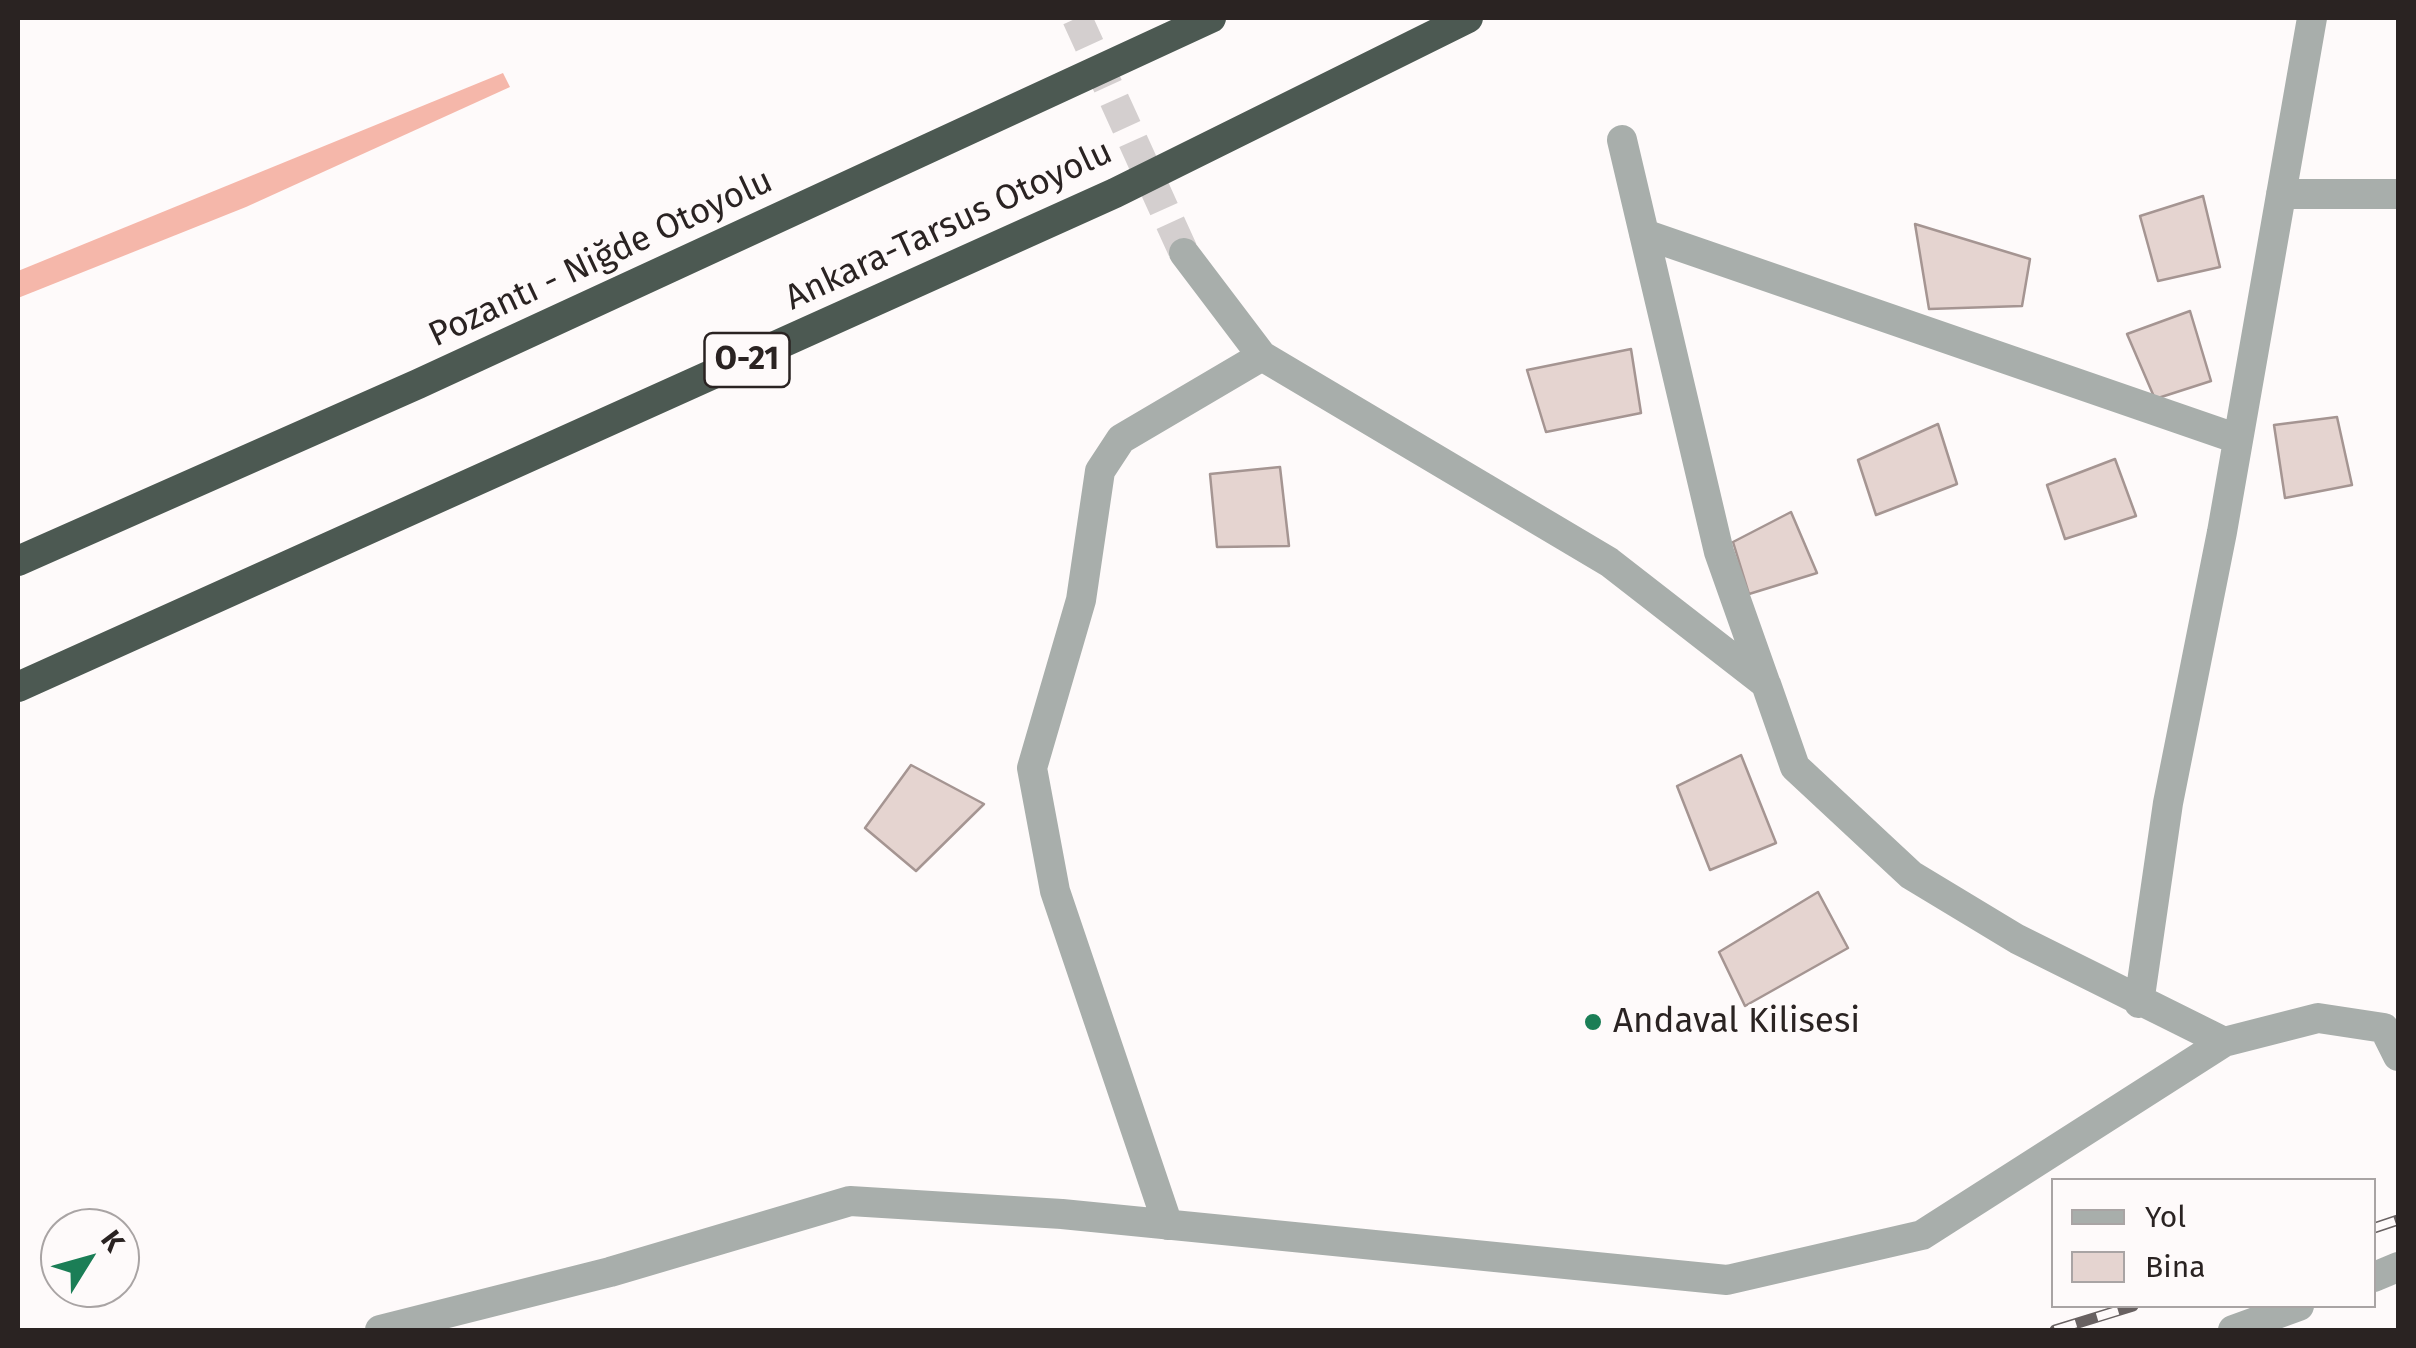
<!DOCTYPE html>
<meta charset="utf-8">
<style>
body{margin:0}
#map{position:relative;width:2416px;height:1348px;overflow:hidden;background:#fefafa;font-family:"Fira Sans",sans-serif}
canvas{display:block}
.frame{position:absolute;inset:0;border:20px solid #2a2322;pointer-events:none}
.legend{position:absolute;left:2051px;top:1178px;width:325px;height:130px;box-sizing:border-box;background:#fefafa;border:2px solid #a9a4a4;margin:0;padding:12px 18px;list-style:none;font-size:30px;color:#2a2322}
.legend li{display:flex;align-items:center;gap:20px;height:50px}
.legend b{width:50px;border:2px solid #a9a4a4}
.north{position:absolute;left:40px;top:1208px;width:100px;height:100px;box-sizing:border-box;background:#fefafa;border:2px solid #a9a4a4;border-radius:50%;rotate:53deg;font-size:28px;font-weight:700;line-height:40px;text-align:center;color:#2a2322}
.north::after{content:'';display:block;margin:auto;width:35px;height:45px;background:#1b7e56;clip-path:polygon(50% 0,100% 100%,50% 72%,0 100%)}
</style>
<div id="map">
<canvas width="2416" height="1348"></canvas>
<div class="frame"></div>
<ul class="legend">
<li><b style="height:12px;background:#a8aeab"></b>Yol</li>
<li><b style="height:28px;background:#e5d4d0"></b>Bina</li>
</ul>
<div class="north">K</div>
</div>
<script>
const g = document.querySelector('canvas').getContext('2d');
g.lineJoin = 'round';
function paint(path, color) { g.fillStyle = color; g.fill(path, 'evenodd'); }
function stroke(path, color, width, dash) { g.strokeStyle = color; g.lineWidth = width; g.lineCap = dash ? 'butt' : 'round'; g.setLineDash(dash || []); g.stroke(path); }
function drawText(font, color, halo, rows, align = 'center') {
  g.font = font + ' "Fira Sans",sans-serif'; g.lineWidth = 8; g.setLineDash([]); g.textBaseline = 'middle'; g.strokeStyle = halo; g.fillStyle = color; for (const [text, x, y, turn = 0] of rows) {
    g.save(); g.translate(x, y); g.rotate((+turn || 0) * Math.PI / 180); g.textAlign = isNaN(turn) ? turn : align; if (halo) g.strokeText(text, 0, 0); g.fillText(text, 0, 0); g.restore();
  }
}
paint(new Path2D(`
 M503,73L510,87L246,207L18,298V271Z`), '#f5b7aa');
const building = new Path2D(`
 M2203,196L2220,267L2158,281L2140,216Z
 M1915,224L2030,259L2022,306L1929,309Z
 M2190,311L2211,381L2155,399L2127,334Z
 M1631,349L1641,413L1546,432L1527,370Z
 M2337,417L2352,485L2285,498L2274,425Z
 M1938,424L1957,484L1876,515L1858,460Z
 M2115,459L2136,516L2065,539L2047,485Z
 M1280,467L1289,546L1217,547L1210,474Z
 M1791,512L1817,573L1749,594L1733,542Z
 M1741,755L1776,843L1710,870L1677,786Z
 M911,765L984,804L916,871L865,828Z
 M1818,892L1848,948L1745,1006L1719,952Z`);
paint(building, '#e5d4d0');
stroke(building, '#a59592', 2.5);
stroke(new Path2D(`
 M1077,18L1184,253`), '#d4cfcf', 30, [30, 15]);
stroke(new Path2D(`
 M1622,140L1719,552L1765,682
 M2281,194H2398
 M1644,234L2238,439
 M1184,253L1262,356L1609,562L1766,684L1795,767L1911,875L2017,939L2224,1042
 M2139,1003L2168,803L2222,532L2312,18
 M1168,1225L1055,891L1032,768L1081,600L1100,471L1121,439L1262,356
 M2374,1277L2398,1267
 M380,1330L610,1272L850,1201L1062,1214L1727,1280L1922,1235L2224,1042L2318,1018L2384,1028L2398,1056
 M2233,1330L2299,1306`), '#a8aeab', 30);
stroke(new Path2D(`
 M18,561L418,384L1211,18
 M18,687L1115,193L1468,18`), '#4c5952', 30);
const rail = new Path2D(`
 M2374,1228L2398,1220
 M2055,1330L2133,1306`);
stroke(rail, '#686161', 11);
stroke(rail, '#fefafa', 8, [22]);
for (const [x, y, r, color] of [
 [1593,1022,10,"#1b7e56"]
]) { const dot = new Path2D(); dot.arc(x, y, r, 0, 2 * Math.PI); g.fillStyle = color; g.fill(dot); stroke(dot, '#fefafa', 4); }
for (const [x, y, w] of [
 [747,360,85]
]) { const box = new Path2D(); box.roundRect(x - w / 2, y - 27, w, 54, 8); g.fillStyle = '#fefafa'; g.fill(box); stroke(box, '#2a2322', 2.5); }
drawText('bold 32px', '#2a2322', null, [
 ["O-21",747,360]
]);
drawText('35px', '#2a2322', '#fefafa', [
 ["Ankara-Tarsus Otoyolu",949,226,-25],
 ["Pozantı - Niğde Otoyolu",601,259,-25]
]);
drawText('35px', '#2a2322', '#fefafa', [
 ["Andaval Kilisesi",1613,1022]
], 'left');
</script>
